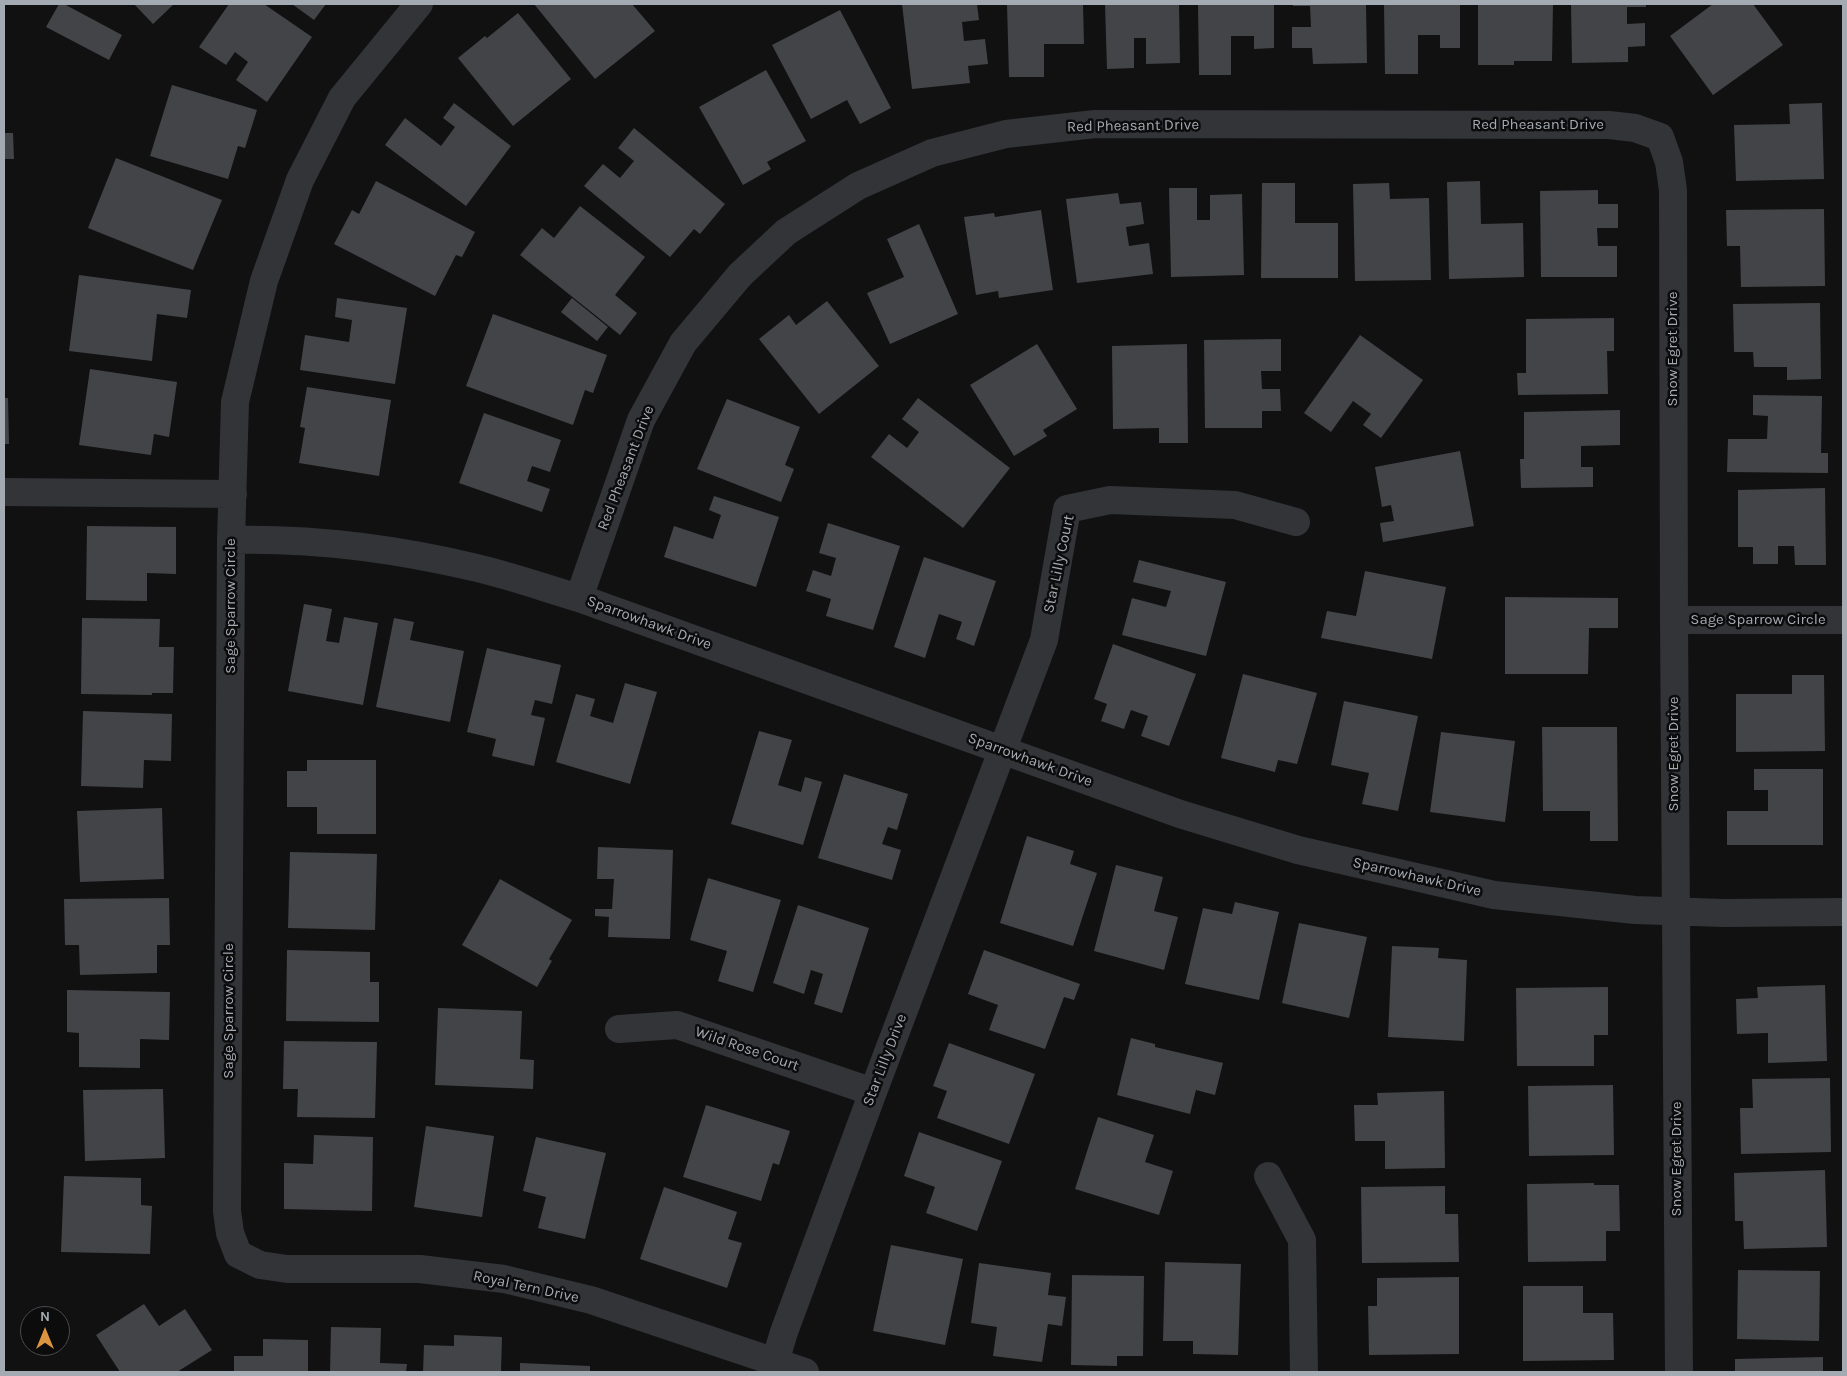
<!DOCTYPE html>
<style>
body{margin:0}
#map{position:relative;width:1847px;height:1376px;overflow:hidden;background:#111112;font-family:Karla,sans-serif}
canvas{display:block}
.frame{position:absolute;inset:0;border:5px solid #a4aab1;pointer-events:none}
.north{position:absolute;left:20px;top:1306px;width:50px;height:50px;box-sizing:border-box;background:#0c0c0d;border:1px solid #494b4f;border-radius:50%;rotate:0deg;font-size:14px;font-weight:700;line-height:20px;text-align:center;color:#a4aab1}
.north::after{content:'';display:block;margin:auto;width:18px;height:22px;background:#db9540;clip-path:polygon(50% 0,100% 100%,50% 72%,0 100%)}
</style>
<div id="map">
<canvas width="1847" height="1376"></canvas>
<div class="frame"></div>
<div class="north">N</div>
</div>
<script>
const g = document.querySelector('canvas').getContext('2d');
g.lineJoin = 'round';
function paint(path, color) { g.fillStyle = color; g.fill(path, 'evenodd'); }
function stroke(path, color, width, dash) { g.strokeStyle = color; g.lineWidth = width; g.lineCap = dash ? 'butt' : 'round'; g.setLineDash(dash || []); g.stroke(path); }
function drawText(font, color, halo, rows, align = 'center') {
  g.font = font + ' Karla,sans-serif'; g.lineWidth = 5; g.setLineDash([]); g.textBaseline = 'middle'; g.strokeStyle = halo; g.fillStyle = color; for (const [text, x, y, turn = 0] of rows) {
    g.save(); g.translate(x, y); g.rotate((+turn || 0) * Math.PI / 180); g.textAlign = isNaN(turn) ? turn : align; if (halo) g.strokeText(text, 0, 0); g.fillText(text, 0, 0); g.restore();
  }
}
paint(new Path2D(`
 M59,4H64L122,35L109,60L46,27Z
 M134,4H174L153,24Z
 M229,4H264L312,37L267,102L236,80L248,62L235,52L226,65L199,47Z
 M292,4H326L314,20Z
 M534,4H632L655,31L595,79Z
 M902,4H977L979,20L962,22L964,41L985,39L988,64L968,66L970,83L912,89Z
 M1007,4H1083L1084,44H1044V77H1009Z
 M1105,4H1179L1180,63L1146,64V38H1134V68L1107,69Z
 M1198,4H1274V48L1254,49V36H1231V75H1199Z
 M1293,4H1366L1367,63L1313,64L1312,48H1292V27H1311L1310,6H1293Z
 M1384,4H1460V48H1440V35H1418V74H1385Z
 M1478,4H1553L1552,61H1514V65H1478Z
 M1571,4H1646V7H1627V24L1645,23V46L1628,47V62L1572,63Z
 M1713,4H1753L1783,45L1713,95L1670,36Z
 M840,10L891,108L860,124L847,100L811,119L772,45Z
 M518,13L571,79L513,126L458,58L485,36L487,38Z
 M766,70L806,141L767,162L771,169L743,185L699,107Z
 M172,85L257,110L245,148L238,146L228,179L150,156Z
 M454,103L511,146L466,206L385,145L405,118L441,146L455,127L443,118Z
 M1822,103L1824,179L1736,181L1734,125L1790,124L1789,104Z
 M634,128L725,204L700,234L694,229L670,257L584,186L603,164L620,178L634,161L618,148Z
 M4,133H13L14,159H4Z
 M116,158L222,200L193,270L88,228Z
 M376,181L475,232L462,257L456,255L435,296L334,244L352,210L359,214Z
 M1480,181L1481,224L1523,223L1524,277L1449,279L1447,182Z
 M1262,183H1295V223H1338V278H1261Z
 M1389,183L1390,199L1429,198L1431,280L1355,281L1353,184Z
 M1169,188H1197V220H1210V195L1242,194L1244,275L1171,277Z
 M1598,190V204H1618V228H1597L1598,246H1617V277H1541L1540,191Z
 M1118,193L1120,204L1141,202L1144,224L1126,227L1129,246L1149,243L1153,274L1077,283L1066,199Z
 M580,206L645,257L615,295L637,313L620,335L520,255L542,228L554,238Z
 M1824,209L1825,286L1741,287L1740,246H1727L1726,210Z
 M1041,210L1053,290L999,298L998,291L976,295L964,217L994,213L995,217Z
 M919,224L958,314L890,344L867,293L904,277L887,239Z
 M79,275L191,290L187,318L157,314L152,361L69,351Z
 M337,298L407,308L395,384L300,370L305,335L349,342L352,320L335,317Z
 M572,298L608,327L597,341L561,312Z
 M827,301L879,366L819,414L759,339L789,315L796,325Z
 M1820,303L1821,379L1787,380V367H1754L1753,352H1734L1733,304Z
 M493,314L607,355L593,393L585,390L573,425L466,386Z
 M1614,318V351H1607L1608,394L1518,395L1517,373H1526V319Z
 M1360,335L1423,380L1381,438L1363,425L1371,414L1353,401L1331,432L1304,413Z
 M1281,339V371H1261L1262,389H1280L1281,411H1262V428H1205L1204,340Z
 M1037,344L1077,409L1043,430L1047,436L1014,456L970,385Z
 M1187,344L1188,443H1159V428L1113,429L1112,346Z
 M90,369L177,382L169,437L154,434L151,455L79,445Z
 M307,387L391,400L379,476L299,463L305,428L300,427Z
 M1753,395L1822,396L1821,453H1828V473L1727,472L1728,439H1767L1768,416L1753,415Z
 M4,398H8L9,444H4Z
 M918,398L1010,468L963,528L871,457L889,434L907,448L919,432L902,419Z
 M727,399L800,427L785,465L794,469L781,502L697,469Z
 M1620,410V445L1581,446V467H1593V487L1521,488L1520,459H1524V412Z
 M484,413L561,440L550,472L532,466L527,481L550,489L542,512L459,483Z
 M1460,451L1474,526L1383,542L1380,523L1394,521L1391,505L1382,507L1375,467Z
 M1825,488L1826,565H1795L1794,546H1778V564H1753V547H1738V490Z
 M714,496L779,517L756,587L664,557L674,526L713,539L721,515L709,510Z
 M828,523L900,546L873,630L826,616L831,599L806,591L813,570L831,576L836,558L819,553Z
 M87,526L176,527V574L147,573V601L86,600Z
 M924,557L996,581L974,646L956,639L962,622L939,614L925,658L894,647Z
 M1139,560L1226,582L1206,656L1122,635L1132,598L1166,607L1171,591L1133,582Z
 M1365,571L1446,587L1432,659L1321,638L1327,611L1356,616Z
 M1505,597L1618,598V628H1589L1588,674H1505Z
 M304,604L332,609L326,641L339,643L344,617L378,623L363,705L288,691Z
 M82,618L160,619L159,647H174L173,693H152V695L81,694Z
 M394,618L414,622L410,640L464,651L450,722L376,707Z
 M1113,644L1196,674L1169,746L1141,736L1148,716L1131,710L1124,729L1101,721L1107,704L1094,699Z
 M487,648L561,665L552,704L535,700L531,715L545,718L534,766L492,756L496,739L467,732Z
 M1243,674L1317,693L1297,764L1278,760L1275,772L1221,758Z
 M1792,675H1824L1825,751L1736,752V694H1792Z
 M625,683L657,692L630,784L556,762L576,694L595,699L590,716L613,723Z
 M1344,701L1418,716L1398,811L1362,804L1369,773L1331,765Z
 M83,711L172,714L171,761L144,760L143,788L81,786Z
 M1542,727H1617L1618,841H1590V811H1543Z
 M759,731L792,740L778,785L801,792L805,777L822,782L803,845L731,824Z
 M1441,732L1515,741L1505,822L1430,812Z
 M307,760H376V834H317V807H287V771H307Z
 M1754,769H1823V845H1727V811H1768V790H1754Z
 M844,774L908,794L897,830L888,827L882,844L901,850L892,880L818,858Z
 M162,808L164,879L80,882L77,811Z
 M1027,836L1074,851L1070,864L1097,873L1073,946L1000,923Z
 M598,847L673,850L670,939L608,937L609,917L595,916V909H612L614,879H597Z
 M290,852L377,854L375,930L288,928Z
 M1116,865L1163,877L1154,911L1178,917L1164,970L1094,951Z
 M708,878L781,900L753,992L718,981L727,951L690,940Z
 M500,879L572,920L549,959L552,961L537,987L462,945Z
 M169,898L170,945H157V973L80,975L79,945H65L64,899Z
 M1235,902L1279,912L1259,1000L1185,984L1203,908L1232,914Z
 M798,905L869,928L842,1013L814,1004L823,974L811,970L804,994L773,983Z
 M1299,923L1367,937L1349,1018L1282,1003Z
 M1392,946L1439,948L1438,958L1467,960L1464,1041L1388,1037Z
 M287,950L370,952V982H379V1022L286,1021Z
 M984,950L1080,984L1074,1000L1064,997L1045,1049L989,1030L998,1005L968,994Z
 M1825,985L1827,1061L1768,1063V1033L1737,1034L1736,999L1758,998L1757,987Z
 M1608,987V1035H1594V1066H1517L1516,988Z
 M67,990L170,992L169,1040L140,1039V1068L79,1067V1033L67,1032Z
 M438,1008L522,1011L520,1059L534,1060L533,1089L435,1085Z
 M1131,1038L1155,1044V1047L1223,1063L1215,1095L1196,1090L1190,1114L1117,1095Z
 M284,1041L377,1042L375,1118L297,1117L298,1089H283Z
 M949,1043L1035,1074L1009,1144L937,1118L947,1091L933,1086Z
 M1830,1078L1831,1152L1741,1154L1740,1108H1753L1752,1079Z
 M1613,1085L1614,1155L1529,1156L1528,1086Z
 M163,1089L165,1158L85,1161L83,1090Z
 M1444,1091L1445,1168L1385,1169V1141H1355L1354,1105H1378L1377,1093Z
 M706,1105L790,1131L779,1165L773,1163L761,1201L683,1177Z
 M1098,1117L1154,1135L1145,1162L1173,1171L1159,1215L1075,1189Z
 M426,1126L494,1136L482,1217L414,1207Z
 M919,1132L1002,1161L977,1231L926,1213L935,1187L904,1176Z
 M314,1135L373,1137L372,1211L284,1209V1163L313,1164Z
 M536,1137L606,1153L585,1239L538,1228L546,1197L523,1191Z
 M1825,1170L1827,1247L1744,1249L1743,1221H1735L1734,1173Z
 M64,1176L141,1178V1205L152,1206L150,1254L61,1252Z
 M1594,1183V1185H1619L1620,1231H1606V1261L1528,1262L1527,1184Z
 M1445,1186V1214H1458L1459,1262L1362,1263L1361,1187Z
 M664,1187L737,1212L728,1239L742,1243L727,1288L640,1259Z
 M891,1245L963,1259L945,1345L873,1331Z
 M1165,1262L1241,1264L1238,1355L1193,1354V1341H1163Z
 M979,1263L1051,1273L1048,1295L1066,1297L1062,1326L1048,1324L1042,1362L993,1356L997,1327L971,1323Z
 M1738,1270L1820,1271L1819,1341L1737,1339Z
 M1072,1275L1144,1276L1143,1356H1117V1366L1071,1365Z
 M1459,1277V1354L1369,1355L1368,1306H1377V1278Z
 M1523,1286H1583V1313H1613L1614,1360L1523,1361Z
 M144,1304L159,1326L185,1309L212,1350L177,1372H120L96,1335Z
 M331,1327L381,1328L380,1363L407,1364L406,1372H330Z
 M454,1335L502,1337L501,1372H423L424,1345L454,1346Z
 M263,1339L308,1340V1372H234V1356H263Z
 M1823,1357V1372H1735V1359Z
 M520,1363L590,1366V1372H520Z`), '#434447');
stroke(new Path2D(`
 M419,4L342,98L300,180L264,281L235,402L231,540L227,1211L230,1233L238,1254L260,1265L287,1269H420L504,1279L591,1300L805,1372
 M4,492L233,494
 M231,540C313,538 397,549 477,568C511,576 545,588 579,598L1180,814L1298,850L1494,895L1635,910L1724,913L1843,912
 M579,598L641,420L683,343L740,275L786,232L858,186L932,153L1006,134L1095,124L1609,125L1635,128L1660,137L1669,162L1673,190L1674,620L1679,1372
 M1674,620H1843
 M619,1029L677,1025L873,1092
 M1268,1176L1302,1240L1304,1372
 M772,1372L784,1332L873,1092L1044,640L1067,509L1110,500L1235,505L1296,522`), '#323437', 28);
drawText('15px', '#a4aab1', '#0c0c0d', [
 ["Red Pheasant Drive",1538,125],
 ["Red Pheasant Drive",1133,126,-1],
 ["Snow Egret Drive",1673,349,-90],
 ["Red Pheasant Drive",626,468,-69],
 ["Star Lilly Court",1059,564,-78],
 ["Sage Sparrow Circle",231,606,-90],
 ["Sage Sparrow Circle",1758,620],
 ["Sparrowhawk Drive",649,623,20],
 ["Snow Egret Drive",1674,754,-90],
 ["Sparrowhawk Drive",1030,760,20],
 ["Sparrowhawk Drive",1417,877,13],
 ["Sage Sparrow Circle",229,1011,-90],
 ["Wild Rose Court",747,1049,19],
 ["Star Lilly Drive",885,1060,-69],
 ["Snow Egret Drive",1677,1159,-90],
 ["Royal Tern Drive",526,1287,12]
]);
</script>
